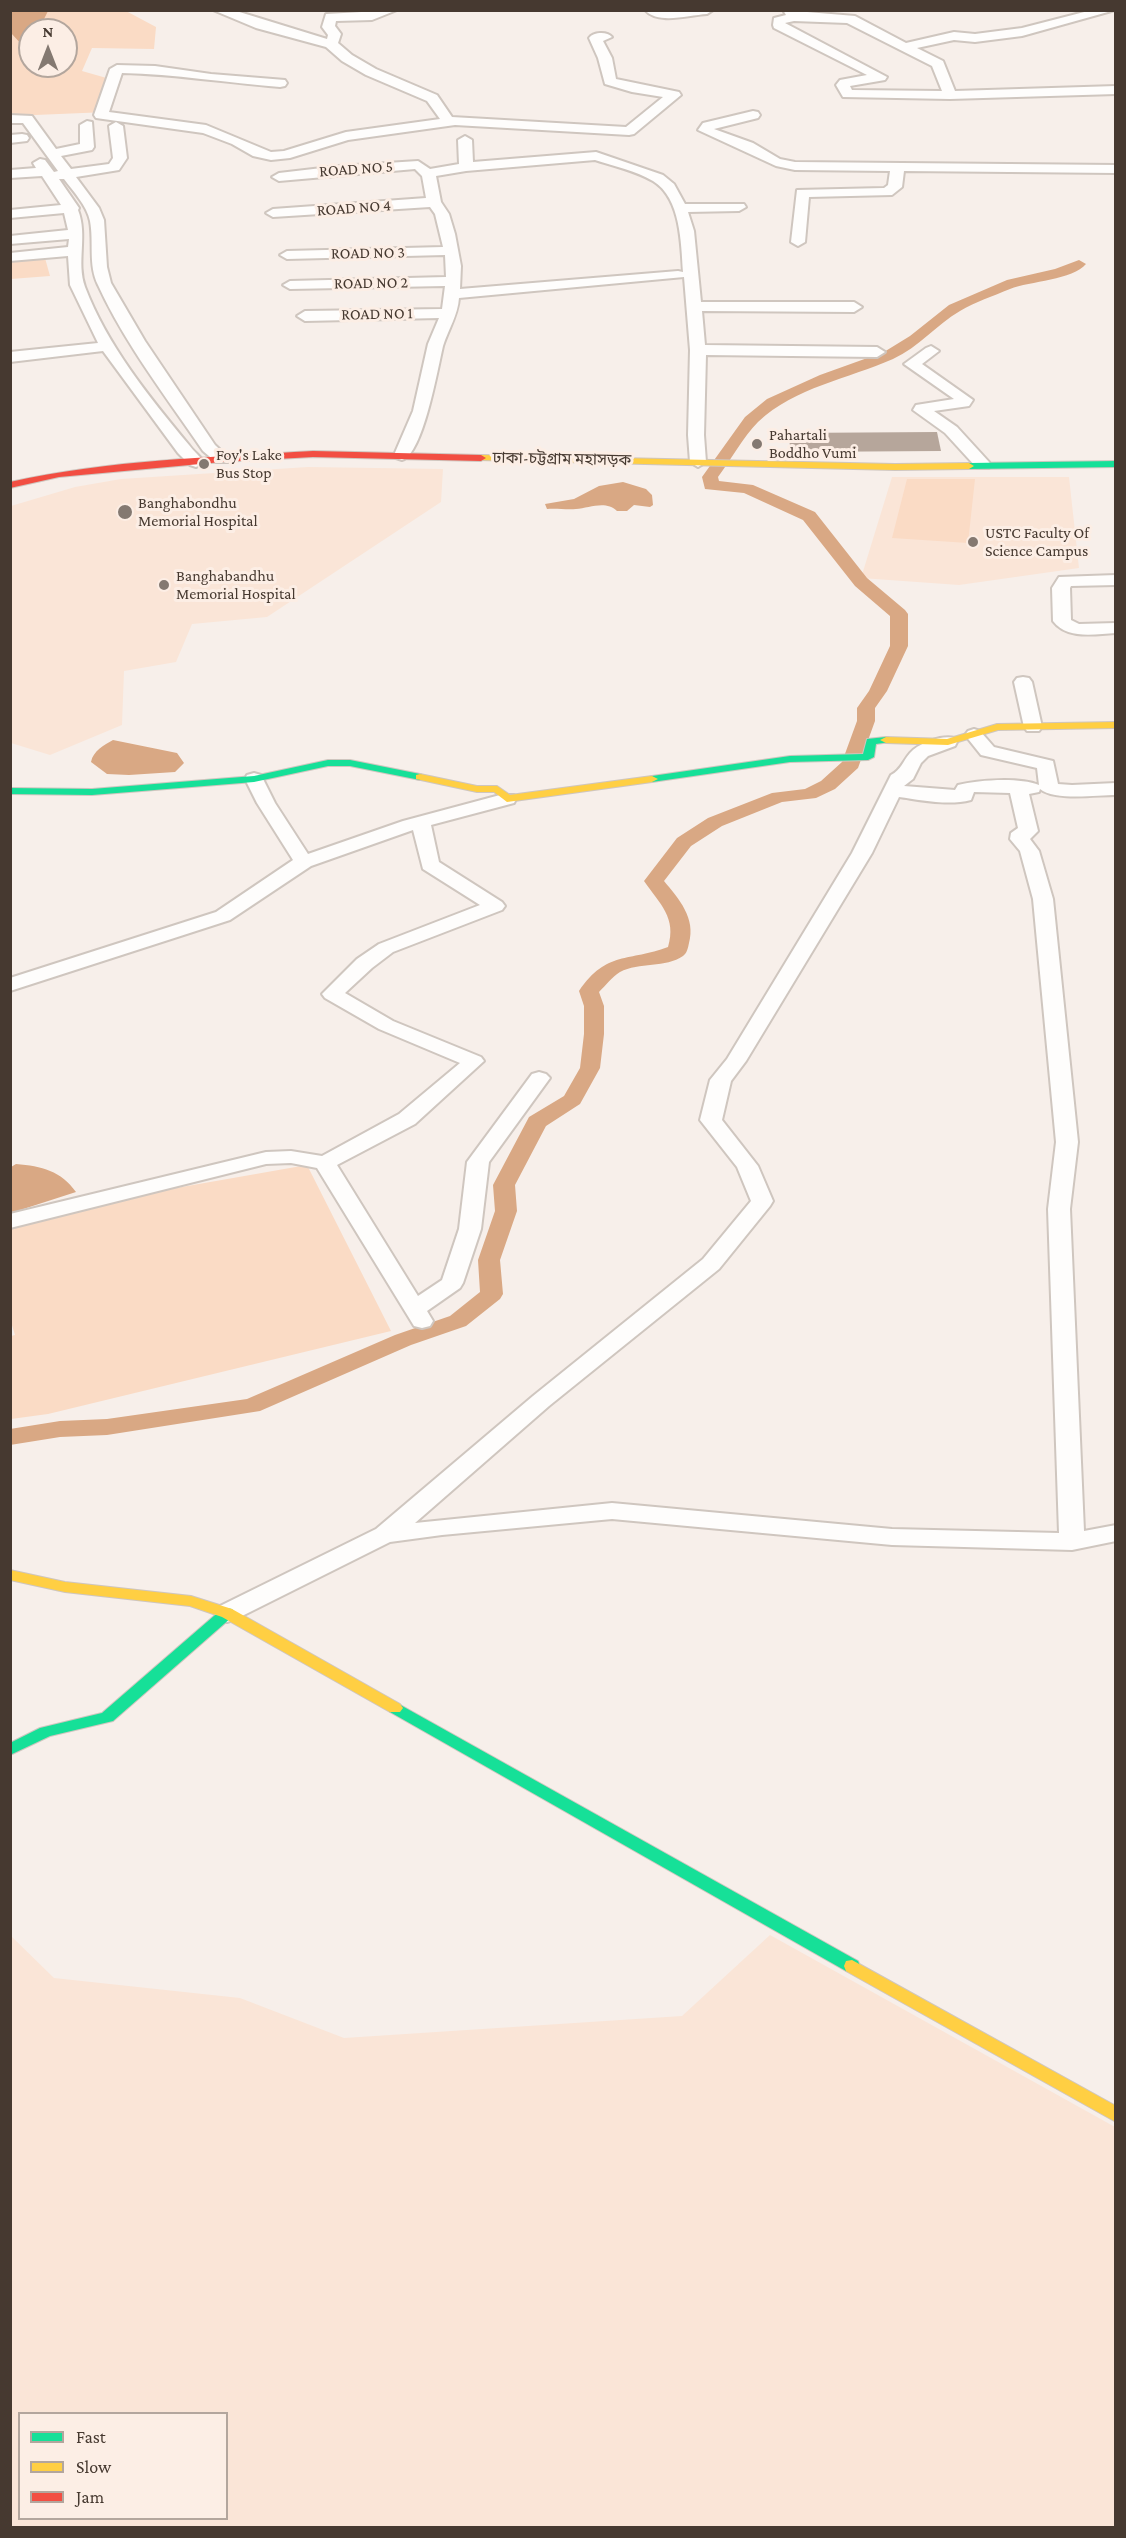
<!DOCTYPE html>
<meta charset="utf-8">
<style>
body{margin:0}
#map{position:relative;width:1126px;height:2538px;overflow:hidden;background:#f7efea;font-family:"Crimson Pro",serif}
canvas{display:block}
.frame{position:absolute;inset:0;border:12px solid #463930;pointer-events:none}
.legend{position:absolute;left:18px;top:2412px;width:210px;height:108px;box-sizing:border-box;background:#fceee5;border:2px solid #b3a69d;margin:0;padding:8px 10px;list-style:none;font-size:18px;color:#463930}
.legend li{display:flex;align-items:center;gap:12px;height:30px}
.legend b{width:30px;border:2px solid #b3a69d}
.north{position:absolute;left:18px;top:18px;width:60px;height:60px;box-sizing:border-box;background:#fceee5;border:2px solid #b3a69d;border-radius:50%;rotate:0deg;font-size:16px;font-weight:700;line-height:24px;text-align:center;color:#463930}
.north::after{content:'';display:block;margin:auto;width:21px;height:27px;background:#847971;clip-path:polygon(50% 0,100% 100%,50% 72%,0 100%)}
</style>
<div id="map">
<canvas width="1126" height="2538"></canvas>
<div class="frame"></div>
<ul class="legend">
<li><b style="height:8px;background:#16e098"></b>Fast</li>
<li><b style="height:8px;background:#ffcf43"></b>Slow</li>
<li><b style="height:8px;background:#f24e42"></b>Jam</li>
</ul>
<div class="north">N</div>
</div>
<script>
const g = document.querySelector('canvas').getContext('2d');
g.lineJoin = 'round';
function paint(path, color) { g.fillStyle = color; g.fill(path, 'evenodd'); }
function stroke(path, color, width, dash) { g.strokeStyle = color; g.lineWidth = width; g.lineCap = dash ? 'butt' : 'round'; g.setLineDash(dash || []); g.stroke(path); }
function drawText(font, color, halo, rows, align = 'center') {
  g.font = font + ' "Crimson Pro","Noto Sans Bengali",serif'; g.lineWidth = 6; g.setLineDash([]); g.textBaseline = 'middle'; g.strokeStyle = halo; g.fillStyle = color; for (const [text, x, y, turn = 0] of rows) {
    g.save(); g.translate(x, y); g.rotate((+turn || 0) * Math.PI / 180); g.textAlign = isNaN(turn) ? turn : align; if (halo) g.strokeText(text, 0, 0); g.fillText(text, 0, 0); g.restore();
  }
}
paint(new Path2D(`
 M308,467L443,469L441,502L267,617L192,624L176,662L124,671L122,725L50,755L11,743V506L75,487L121,479Z
 M892,477H1069L1079,568L959,585L861,578Z
 M10,1935L54,1978L240,1998L344,2038L682,2016L770,1935L1115,2127V2527H11ZM20,2414H226V2518H20Z`), '#fae5d7');
paint(new Path2D(`
 M10,11H126L156,27L154,49L92,48L82,71L110,79L107,112L11,116ZM30,30H66V66H30Z
 M45,258L50,276L11,279V261Z
 M907,479H975L968,543L892,538Z
 M307,1165L391,1331L48,1414L11,1419V1336L15,1335L11,1322V1217Z`), '#fadbc5');
paint(new Path2D(`
 M10,11H48L43,21L46,30H30V47H24L11,33Z
 M623,482L646,489L652,495L653,505L650,507L634,505L627,511H617C606,500 589,508 576,509C567,510 556,508 547,509L545,504L574,499L599,486Z
 M113,740L177,753L184,763L175,772L129,775L107,774L91,762C93,751 104,745 113,740Z
 M16,1164C42,1166 61,1171 76,1192L11,1213V1167Z`), '#d9a884');
paint(new Path2D(`
 M1079,260L1086,264C1073,280 1030,281 1010,289C993,296 975,302 960,311C936,325 919,347 893,359C848,379 795,387 758,422C743,437 731,460 718,477L719,481L753,485L815,512L867,578L905,610L908,614V646L887,691L875,708V721L858,768L835,789L816,798L782,802L722,826L691,846L664,881C679,899 696,918 689,943C688,948 687,953 683,956C666,968 639,962 620,972C612,977 606,985 599,992L604,1006V1034L600,1068L580,1104L546,1126L515,1185L517,1211L500,1260L503,1294L500,1299L466,1326L411,1345L260,1411L107,1435L60,1437L10,1445V1429L60,1421L107,1419L247,1399L395,1335L450,1316L480,1292L478,1260L495,1211L493,1185L529,1117L564,1096L580,1068L584,1034V1006L579,991C607,950 629,962 668,947C677,918 660,904 644,881L677,838L708,818L772,793L805,789L821,781L842,762L857,721V708L869,691L890,646V616L855,586L803,520L744,493L705,489L702,477L745,417L767,399L820,375L884,352L910,336L949,305L1007,280L1055,269Z`), '#d9a884');
paint(new Path2D(`
 M937,432L941,451L791,452L788,433Z`), '#b6a69b');
const street = new Path2D(`
 M213,10H233L327,39L328,35L322,27L326,14L397,10L372,20L336,21L335,26L341,34L338,43L352,55L376,69L437,95L452,117L626,127L663,97L632,92L605,84L598,58L589,38C593,32 607,31 612,37L603,41L612,58L616,79L679,92L681,95L634,134L629,135L455,125L348,140L290,158L271,160L253,156L232,144L203,133L96,118L94,115L110,69L117,65L155,66L211,74L285,80L287,83L285,86L280,87C227,83 175,74 122,73L109,112L206,125L271,152L284,151L346,132L440,119L427,101L366,75L342,61L326,47L256,28Z
 M645,10H713L707,14C689,15 658,25 645,10Z
 M783,10L855,16L906,43L954,32L975,34L1022,28L1092,10H1115L1022,36L975,42L954,40L917,48L943,61L955,91L1116,86V94L950,99L843,97L836,85L840,80L867,75L774,28L773,25L774,18L786,15ZM794,21L847,23L932,66L942,91L852,90L850,86L885,80L887,77L785,23Z
 M753,111L758,112L760,115L758,118L714,129L753,143L780,159L795,162L1116,165V173L904,171L902,187L892,195L809,197L805,242L798,246L791,242L797,190L884,188L888,185L890,171L795,170L776,166L698,130L703,123Z
 M10,115L32,116L56,149L80,144V125L87,121L92,122L94,147L92,150L61,156L71,169L109,164L113,158L109,126L116,122L123,126L127,158L119,170L76,177L99,208L104,220L107,267L111,283L145,341L215,445L230,459L228,462H216L203,451C167,398 125,344 98,285C88,265 94,242 90,221C87,206 73,191 64,179H59L79,208L78,210C88,236 76,262 85,287C107,345 149,397 189,445C193,451 200,456 204,462L196,467L190,465L178,453L103,351L10,362V352L98,343L70,285L68,256L10,261V253L68,247L69,239L10,244V236L68,230L64,213L10,218V210L61,205L42,176L10,178V170L36,168L33,163L40,159L45,160L54,172L58,171L23,123H10Z
 M22,134L27,135L29,138L27,141L10,143V135Z
 M465,136L472,140L473,162L596,152L663,175L674,184L685,204H744L746,207L739,211L688,212L694,231L701,302H854L862,307L854,312L702,311L705,345L877,347L885,352L877,357L706,355L704,435L706,462L698,467L690,462L688,435L690,350L684,277L459,298C458,315 448,330 443,346C438,367 423,455 402,460L396,458L394,455L413,411L428,344L439,318L305,321L297,316L305,311L442,309L445,286L290,289L283,285L290,281L446,277L445,255L287,259L280,255L287,251L443,247L435,214L430,207L273,217L266,213L273,209L426,198L422,176L415,169L279,181L272,177L279,173L339,166L418,161L430,169L459,164L458,140ZM595,160C614,166 636,171 653,181C681,198 681,243 683,272L678,271L460,289L461,266L455,234L449,214L441,202L436,176L466,171Z
 M931,346L939,351L922,364L973,400L969,406L934,411L957,427L989,462L991,465L989,468H977L945,433L913,410L916,405L954,399L904,364L926,348Z
 M1116,575V585L1071,586L1070,588L1071,620L1079,624L1116,623V633C1095,634 1067,640 1053,621L1052,588L1059,577Z
 M1023,677L1029,678L1032,682L1042,727L1039,731H1027L1024,727L1014,682L1017,678Z
 M974,729L980,731L994,747L1053,761L1058,784L1072,785L1116,783V795C1097,795 1054,801 1040,789L1039,792L1029,794L1038,831L1030,839L1039,851L1053,899L1078,1142L1070,1209L1084,1531L1116,1525V1541L1072,1550L892,1545L612,1519L442,1535L390,1542L236,1619L227,1622L218,1619L214,1613L218,1607L376,1529L533,1396L703,1259L751,1201L737,1167L700,1120L710,1080L727,1059L852,853L891,775C901,770 903,761 910,753C919,743 941,735 955,738L957,742L955,746L928,756L921,763L913,779L904,786L955,790L958,785C978,780 1019,777 1039,785L1037,768L981,755L965,735L968,731ZM974,792L1010,793L1018,828L1011,833L1010,839L1020,851L1033,899L1056,1142L1048,1209L1059,1533L892,1529L612,1503L415,1523L549,1406L719,1269L770,1206L773,1201L758,1166L722,1120L731,1081L746,1061L872,853L899,797C921,800 948,806 971,800Z
 M254,773L261,775L275,803L308,854L403,821L500,795H514L516,799L514,803L431,825L439,862L502,902L505,906L502,910L393,952L372,968L345,993L393,1021L481,1057L484,1061L415,1124L337,1165L418,1296L442,1280L459,1229L467,1162L532,1074L539,1072L546,1074L550,1078L489,1162L481,1229L463,1283L460,1288L427,1311L433,1321L430,1326L422,1328L414,1326L317,1168L291,1163L266,1164L10,1228V1214L266,1152L291,1151L322,1156L399,1114L460,1063L379,1029L325,998L322,994L357,959L379,944L480,905L423,869L413,830L311,866L230,920L10,991V978L216,912L293,860L257,803L245,779L247,775Z`);
const fast = new Path2D(`
 M1116,461V467L969,469L964,466L969,463Z
 M886,737L890,738V742L876,744L874,757L868,760L790,762L652,782L646,779L652,776L790,756L863,754L867,739Z
 M328,760H350L420,774L426,777L420,780L350,766H328L254,782L92,795L10,794V788L92,789L254,776Z
 M227,1608L232,1609L235,1613L232,1617L113,1721L50,1736L10,1755V1743L40,1728L102,1713L222,1609Z
 M395,1702L858,1961L860,1966L858,1971L852,1972L846,1971L390,1712L387,1708L390,1704Z`);
const slow = new Path2D(`
 M481,455L895,464L969,463L974,466L969,469L895,470L478,460V456Z
 M1116,722V728L998,730L948,745L886,743L880,740L886,737L947,739L997,724Z
 M420,774L477,786H497L510,795L652,776L658,779L652,782L507,802L494,792H477L416,779V775Z
 M10,1570L65,1582L191,1596L232,1609L400,1704L403,1708L400,1712H390L222,1617L190,1606L65,1592L10,1580Z
 M852,1960L1116,2106V2122L846,1971L844,1966L846,1961Z`);
const jam = new Path2D(`
 M313,451L481,455L486,458L481,461L313,457L222,462L59,477L10,488V482C109,460 212,457 313,451Z`);
stroke(street, '#cfc6bf', 4);
stroke(fast, '#cfc6bf', 2);
stroke(slow, '#cfc6bf', 2);
stroke(jam, '#cfc6bf', 2);
paint(street, '#fefdfc');
paint(fast, '#16e098');
paint(slow, '#ffcf43');
paint(jam, '#f24e42');
for (const [x, y, r, color] of [
 [757,444,6,"#847971"],
 [204,464,6,"#847971"],
 [125,512,8,"#847971"],
 [973,542,6,"#847971"],
 [164,585,6,"#847971"]
]) { const dot = new Path2D(); dot.arc(x, y, r, 0, 2 * Math.PI); g.fillStyle = color; g.fill(dot); stroke(dot, '#fceee5', 2); }
drawText('16px', '#463930', '#fceee5', [
 ["ROAD NO 5",356,169,-4],
 ["ROAD NO 4",354,208,-4],
 ["ROAD NO 3",368,253,-1],
 ["ROAD NO 2",371,283,-1],
 ["ROAD NO 1",377,314,-1],
 ["ঢাকা-চট্টগ্রাম মহাসড়ক",562,459,1]
]);
drawText('16px', '#463930', '#fceee5', [
 ["Pahartali",769,435],
 ["Boddho Vumi",769,453],
 ["Foy's Lake",216,455],
 ["Bus Stop",216,473],
 ["Banghabondhu",138,503],
 ["Memorial Hospital",138,521],
 ["USTC Faculty Of",985,533],
 ["Science Campus",985,551],
 ["Banghabandhu",176,576],
 ["Memorial Hospital",176,594]
], 'left');
</script>
